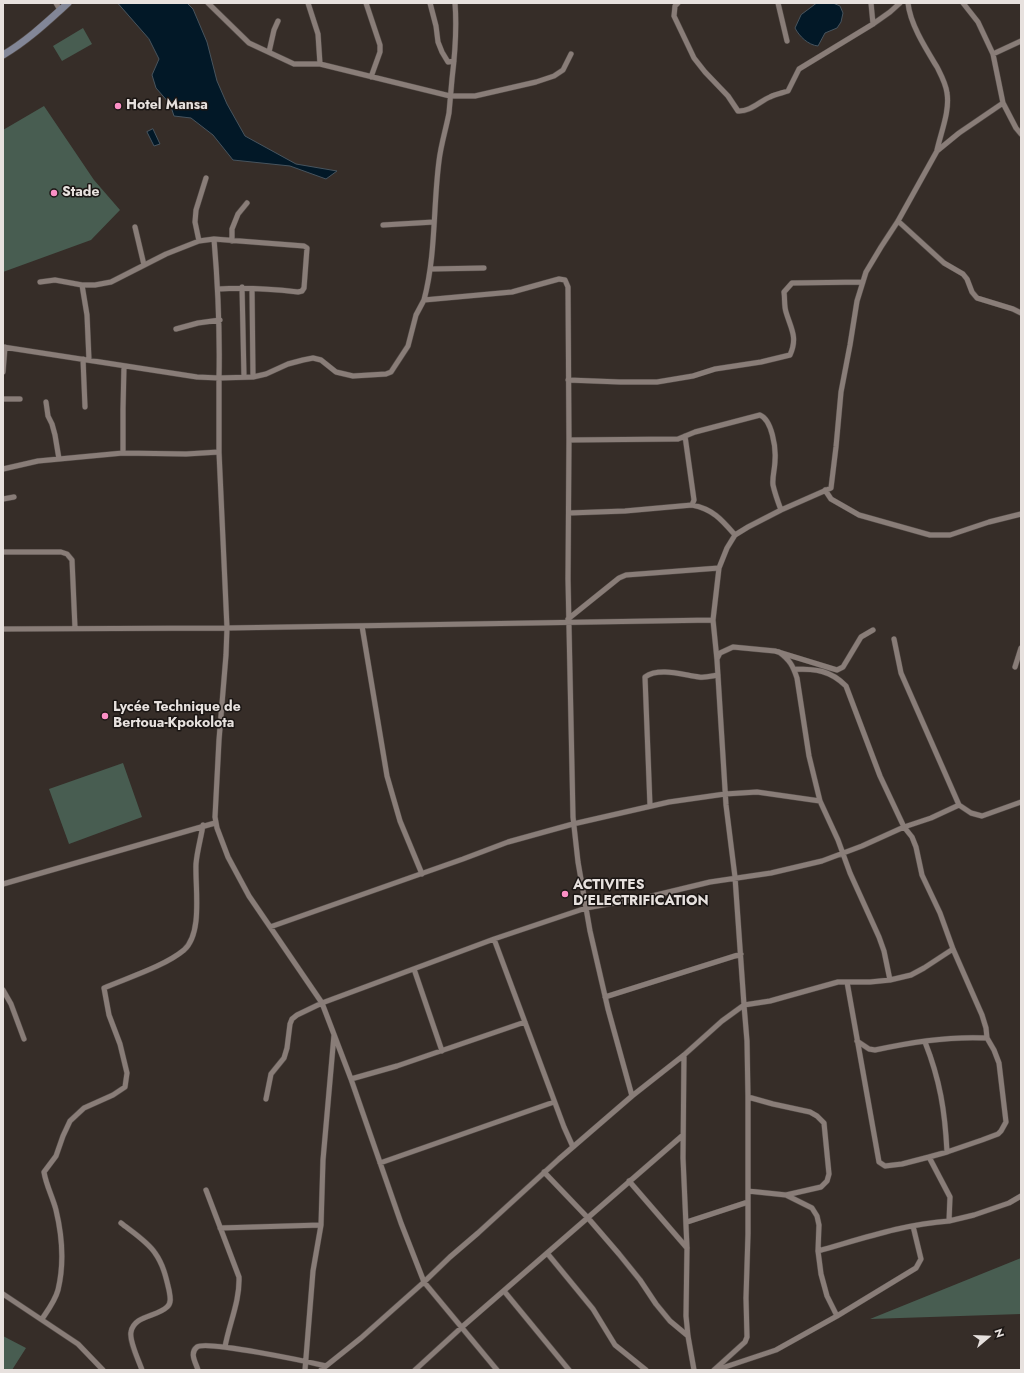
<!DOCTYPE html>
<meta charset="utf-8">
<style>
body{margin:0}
#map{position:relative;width:1024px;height:1373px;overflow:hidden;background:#362d28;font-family:Jost,sans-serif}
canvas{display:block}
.frame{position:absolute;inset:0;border:4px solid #e7e1de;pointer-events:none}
.north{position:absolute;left:968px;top:1317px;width:40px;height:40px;-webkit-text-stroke:3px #1b1614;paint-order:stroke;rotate:71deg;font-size:11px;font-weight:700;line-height:16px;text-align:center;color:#e7e1de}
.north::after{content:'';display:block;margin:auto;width:14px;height:18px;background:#e7e1de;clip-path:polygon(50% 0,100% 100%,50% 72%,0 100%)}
</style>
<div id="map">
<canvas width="1024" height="1373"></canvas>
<div class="frame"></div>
<div class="north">N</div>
</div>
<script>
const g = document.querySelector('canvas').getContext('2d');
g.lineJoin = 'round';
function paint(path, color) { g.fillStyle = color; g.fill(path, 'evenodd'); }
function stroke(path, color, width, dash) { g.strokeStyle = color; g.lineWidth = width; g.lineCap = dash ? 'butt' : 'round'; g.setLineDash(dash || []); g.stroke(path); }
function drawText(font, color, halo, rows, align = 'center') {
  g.font = font + ' Jost,sans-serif'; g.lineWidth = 3; g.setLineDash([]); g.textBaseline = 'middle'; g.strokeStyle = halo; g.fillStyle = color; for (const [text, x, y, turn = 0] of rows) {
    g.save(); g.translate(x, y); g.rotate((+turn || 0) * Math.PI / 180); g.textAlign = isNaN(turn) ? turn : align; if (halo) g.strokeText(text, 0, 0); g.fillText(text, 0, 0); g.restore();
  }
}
paint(new Path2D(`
 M83,28L92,44L62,61L53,46Z
 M44,106L94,180L120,210L91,240L3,272V130Z
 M123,763L142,817L69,844L49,789Z
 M1021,1258V1314L870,1319Z
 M3,1336L26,1348L12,1370H3Z`), '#485d51');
const water = new Path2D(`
 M118,3H187L193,9L207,42L217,81L227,104L245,136L296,164L337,171L326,179L290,166L233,160L213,135L191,118L174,116L170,104L156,88L152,75L159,59L149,39Z
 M817,3H833L840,6L843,13L841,22L837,28L825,33L818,46C808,45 799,36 795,28L801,15Z
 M153,129L160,144L154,146L147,132Z`);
paint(water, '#021827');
stroke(water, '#47545e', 1);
const minor = new Path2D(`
 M56,3L60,10
 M208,3L249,43L294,64H320L318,34L308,3
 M366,3L380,45V52L371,77
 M430,3L436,26L438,42L442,52L448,62L454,61
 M455,3C457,28 455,54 452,79C451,90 450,102 449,113C446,129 441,144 439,161C433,207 436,255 424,300L512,292L559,279L565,280L568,287L569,440L568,579L573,817L578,862L590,931L608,1009L632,1096
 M678,3L675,6L674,16L694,58L705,72L728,96L738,111C750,112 760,101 770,97C776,94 782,93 788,91L799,69L873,24L890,12L900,3
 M778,3L787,41
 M871,3L873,24
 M908,3C910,24 926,49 937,67C941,75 946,84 947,93C950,111 941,132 937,150
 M963,3L978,22L993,54L1003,103L1016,128L1021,134
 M269,52L274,30L278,21
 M993,54L1021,41
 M320,64L450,96H475L536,82L554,76L563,70L571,54
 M898,221L944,263L963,274L967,279L972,292L977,298L1013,309L1021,313
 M383,225L434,222
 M135,227L144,265
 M214,239C218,286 220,331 219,378L253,377L266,374L288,364L303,360L313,358L321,360L336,372L353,376L386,374L391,372L408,346L416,315L424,300
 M199,241L195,222L196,210L206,178
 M232,241V229L238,214L247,203
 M431,269L484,268
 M40,282L55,280L82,285H95L111,282L166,254L199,241L214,239L304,246L307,248L304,288L302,291L298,292C272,289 245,287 219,289
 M82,285L87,315L89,360
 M242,287L244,377
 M252,289L253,377
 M176,329L198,323L220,320
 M3,347L197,377L219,378V452L227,628L226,655L219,740L215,817L217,828L228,857L249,896L322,1003L351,1079L401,1223L424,1282L497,1370
 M83,359L85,407
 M3,372L5,347
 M568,380L620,382H657L693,376L715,369L761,362L790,355C798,337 791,329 786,312C784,306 785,299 784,292L792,283L863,282
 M3,399H20
 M46,402L48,416L52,424L55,435L59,459
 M685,436L694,500L692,505
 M569,440L678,439L695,432L760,415C772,420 776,448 775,460C775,469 772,477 773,485C775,494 778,502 781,510
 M123,453V409L124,366
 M3,469L38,461L123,453L186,454L219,452
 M825,490L831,499L859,515L930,535H950L989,522L1021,514
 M3,499L14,497
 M569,513L625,511L692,505C713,509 722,520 735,535
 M3,552H61L67,554L72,560L75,628
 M568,619L619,578L626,575L719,568
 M362,626L387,776L400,821L422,874
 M3,629L227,628L713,620
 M779,652C790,660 793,666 797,678L809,756L820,801L838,840L850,873L879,937L884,951L890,980
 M717,659L720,653L733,647L775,651L837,670L843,667L861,637L873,630
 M1015,667L1021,648
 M794,669C816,669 830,670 846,686L880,776L904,827L912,837L916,847L922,875L940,913L953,949L982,1015L986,1028L987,1038L994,1050L999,1063L1006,1122L1001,1131L998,1134L982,1140L947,1152L929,1157
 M959,805L971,813L982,816L1021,802
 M650,806L645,677C659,667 683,675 699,677C705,678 712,676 718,675
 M3,884L215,823
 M270,927L463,859L508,842L573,824L669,802L725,794L757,792L820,801
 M494,939L564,1127L573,1147
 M414,969L442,1051
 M3,990L11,1004L24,1039
 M605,997L741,954
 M857,1041L869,1049L875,1050C911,1042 950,1036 987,1038
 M925,1042C940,1080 945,1111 947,1152
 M684,1055L683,1158L687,1248L686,1316L688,1336L694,1370
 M351,1079L397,1066L525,1022
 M266,1099L271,1074L284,1058L287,1048L290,1024L292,1019L297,1015L322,1003L494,939L586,908L648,897L710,882L771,873L822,861L862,846L904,827L931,818L959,805L901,673L894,639
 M380,1163L554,1102
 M544,1172L588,1218L619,1254L640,1280L656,1304L670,1321L688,1336
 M629,1181L687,1248
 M206,1190L239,1277C240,1301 229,1324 225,1347
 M748,1191L786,1195L821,1187L827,1181L829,1174L824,1123L817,1116L810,1112L773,1104L748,1097
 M786,1195L812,1208L817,1216L819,1225L818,1251L821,1274L827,1296L837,1316
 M949,1221L974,1215L1009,1203L1021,1196
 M687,1222L748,1202
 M121,1223C131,1231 148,1242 155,1253C163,1264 166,1277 169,1290C170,1296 172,1303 167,1307C157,1317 134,1315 131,1332C129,1341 139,1361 142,1370
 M220,1228L321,1225
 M818,1251C861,1239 904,1224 949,1221L950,1197L929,1157L902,1164L885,1166L879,1162L847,982
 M547,1253L593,1309L615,1345L646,1370
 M504,1291L569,1370
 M3,1294L78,1344L103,1370
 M42,1319C48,1310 55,1301 58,1290C64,1265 62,1235 56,1210C53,1198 46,1185 44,1172L56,1156L63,1136L70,1121L84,1108L113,1095L125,1087L127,1073L120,1044L109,1015L104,988C127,978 165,966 184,950C203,933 195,888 196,864C197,851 201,838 203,825
 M198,1370C196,1363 189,1353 197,1347C206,1340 309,1362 326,1366
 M305,1370L313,1271L321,1225L323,1160L334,1035
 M321,1370L361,1338L424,1282L450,1257L478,1233L559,1159L632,1096L684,1055L722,1021L744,1005L735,877L726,805L717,660L713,620L719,568L727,548L735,535L748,527L781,510L831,488L836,447L841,392L850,345L857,301L866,272L881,247L898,221L937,151L959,133L1003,103
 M415,1370L462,1327L683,1135
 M714,1370L745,1342L747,1337L746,1298L748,1234V1097L747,1041L744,1005L770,1001L838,982H870L890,980L911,975L924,968L953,949
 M716,1370L776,1350L837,1316L916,1268L921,1259L913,1226`);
const secondary = new Path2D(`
 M3,55C27,41 47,22 68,3`);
stroke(minor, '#524a46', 6);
stroke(secondary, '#524a46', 8);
stroke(minor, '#897d78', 5);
stroke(secondary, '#828697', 7);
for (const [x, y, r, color] of [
 [118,106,4,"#fb8fc5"],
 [54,193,4,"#fb8fc5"],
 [105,716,4,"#fb8fc5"],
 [565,894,4,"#fb8fc5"]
]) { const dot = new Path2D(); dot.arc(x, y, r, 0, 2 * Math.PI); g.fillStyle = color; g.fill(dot); stroke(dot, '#1b1614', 1.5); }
drawText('bold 14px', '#e7e1de', '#1b1614', [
 ["Hotel Mansa",126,106],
 ["Stade",62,193],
 ["Lycée Technique de",113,708],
 ["Bertoua-Kpokolota",113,724],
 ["ACTIVITES",573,886],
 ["D'ELECTRIFICATION",573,902]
], 'left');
</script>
